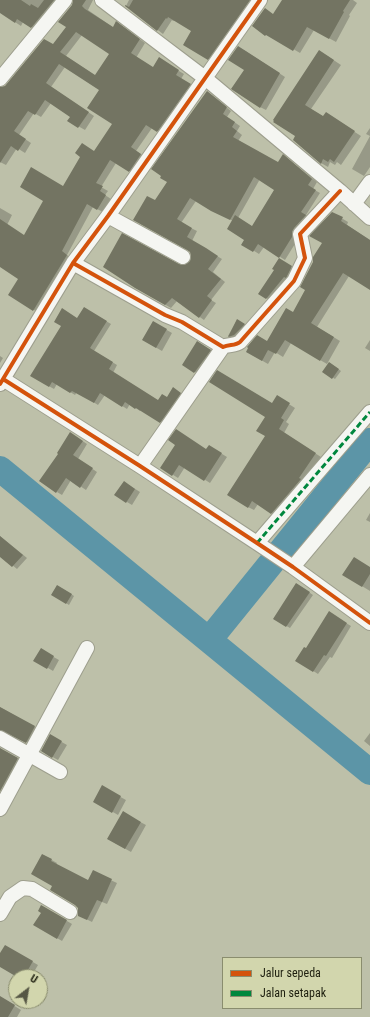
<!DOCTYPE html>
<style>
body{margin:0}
#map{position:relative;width:370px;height:1017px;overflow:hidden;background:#bdc0a9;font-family:"Roboto Condensed",sans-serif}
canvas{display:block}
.legend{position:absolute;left:222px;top:957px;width:140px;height:52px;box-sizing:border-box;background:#d2d6ad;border:1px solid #8a8d6e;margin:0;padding:5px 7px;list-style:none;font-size:12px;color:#1e1f0f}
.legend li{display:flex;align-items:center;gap:8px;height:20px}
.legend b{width:20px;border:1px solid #8a8d6e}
.north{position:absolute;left:8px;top:969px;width:40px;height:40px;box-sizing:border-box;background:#d2d6ad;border:1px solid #8a8d6e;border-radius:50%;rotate:31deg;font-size:11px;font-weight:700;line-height:16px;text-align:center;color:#1e1f0f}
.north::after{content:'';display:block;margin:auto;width:14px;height:18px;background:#565745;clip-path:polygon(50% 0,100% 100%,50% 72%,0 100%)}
</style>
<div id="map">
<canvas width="370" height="1017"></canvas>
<ul class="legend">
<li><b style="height:5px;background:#d4530c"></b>Jalur sepeda</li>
<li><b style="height:5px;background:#00873e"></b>Jalan setapak</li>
</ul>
<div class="north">U</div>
</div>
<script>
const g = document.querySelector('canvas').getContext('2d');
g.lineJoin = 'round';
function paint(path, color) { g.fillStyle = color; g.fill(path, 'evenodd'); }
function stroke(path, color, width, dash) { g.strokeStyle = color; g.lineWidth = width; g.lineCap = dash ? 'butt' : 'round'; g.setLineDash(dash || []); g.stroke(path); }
paint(new Path2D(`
 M0,0H63L37,30L23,22L21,26L0,12Z
 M74,0H93L88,10L114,28L122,26L145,43L136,58L153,68L159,59L184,74L181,79L196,88L163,134L152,128L136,151L147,158L135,174L116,163L101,187L108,191L105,195L111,199L103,212L93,207L67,255L72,259L39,313L34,310L20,279L0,266V208L12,215L7,225L24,236L64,187L95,152L113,124L100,90L65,67L51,87L94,116L85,130L69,121L71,117L51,103L41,117L34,113L19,135L31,143L25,153L17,148L6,165L0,162V88L6,87L53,45L67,27ZM82,35L110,53L96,76L66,56Z
 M129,0H258L214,62L184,44L192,31L175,20L173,21L172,20L163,34L126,6Z
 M284,0H353L357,3L349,15L350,16L336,42L314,30L300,53L273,37L274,15Z
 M244,50L285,77L266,110L260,107L245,70Z
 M326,55L341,65L311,109L324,117L333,118L361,136L341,165L337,162L335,165L330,162L328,167L321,163L296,136L274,122Z
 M207,92L231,111L227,117L240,126L237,131L242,135L238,141L278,164L288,159L317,182L313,189L320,193L306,215L311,218L285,260L264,247L259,254L243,244L246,240L233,221L196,201L181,223L197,231L192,241L222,259L213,272L225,282L211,300L216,303L204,320L177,301L171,308L136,288L191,262L192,256L191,252L155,201L168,182ZM260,179L275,189L253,227L238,218Z
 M370,128V167L364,176L352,169L370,136L366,134Z
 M333,213L348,222L347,225L370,240V289L349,276L317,327L340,341L327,364L291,343L283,357L275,352L268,364L247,352L268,342L293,314L307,290Z
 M279,260L295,269L271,301L260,294L275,270Z
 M84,308L111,324L94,351L117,365L113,373L158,401L167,398L173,389L185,396L165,425L141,410L140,411L130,404L127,409L105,395L98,405L77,392L75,395L57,384L54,389L31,376L78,319Z
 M237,320L249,327L234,339L228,336Z
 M153,322L172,333L162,351L143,340Z
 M370,340V351L365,348Z
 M197,342L215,353L200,375L183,365Z
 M0,356L3,358L0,363Z
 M330,363L341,371L335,379L324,372Z
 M278,397L295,408L286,422L289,424L284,433L321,457L305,483L277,517L258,504L254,510L248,507L266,436L273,405Z
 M75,436L87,444L78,459L97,472L86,490L71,480L62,495L57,492Z
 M177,445L207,450L209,446L227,457L210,483L185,467L178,478L162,468Z
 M129,485L140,492L132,505L127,502Z
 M370,513V522L366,520Z
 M0,536L27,558L17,569L0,555Z
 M370,568V591L344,575Z
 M297,584L313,595L290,628L274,619Z
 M58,586L74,596L69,605L52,594Z
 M329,613L351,626L332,658L330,657L318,674L296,660L306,650Z
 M41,650L59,660L53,671L35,660Z
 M0,707L40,730L32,745L11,733L6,732L0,736Z
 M370,733V746L364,741Z
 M51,736L67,745L58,760L42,751Z
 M0,748L1,750L23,762L8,790L3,787L0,792Z
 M102,787L126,800L118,815L94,801Z
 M123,813L146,825L131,852L108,839Z
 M43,855L57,863L56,865L88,882L93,872L117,883L107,904L102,902L92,922L84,918L79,908L53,886Z
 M42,906L72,924L62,941L35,925L42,912Z
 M5,946L38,965L31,977H19L0,966V955Z
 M0,997L21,1010L17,1017H0Z`), '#0003');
stroke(new Path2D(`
 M0,469L370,772
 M209,640L370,441`), '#5c95a7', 26);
paint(new Path2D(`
 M0,0H21L30,6L31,4L38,8L44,0H54L31,28L17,19L15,23L0,13Z
 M73,0H86L82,6L85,9L113,27L116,21L140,39L131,53L153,67L159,57L179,70L176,75L191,84L157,132L146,125L131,147L141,154L129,172L110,160L96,183L103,186L100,191L106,195L97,210L87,204L62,251L67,255L33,311L8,295L18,279L0,267V219L24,235L43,201L20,187L31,167L63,186L80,157L75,153L82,143L94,151L112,124L87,108L99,90L59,64L46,83L89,112L78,128L67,121L70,117L45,100L35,115L28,111L14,131L26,139L18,151L11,146L0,163V87L5,86L44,39L53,44L66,27L58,22L72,5ZM76,32L109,54L95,75L60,52Z
 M133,0H250L208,60L183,45L191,31L168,17L167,19L166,18L157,31L125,6V5L129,7Z
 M282,0H350L343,11L344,12L329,39L307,27L293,51L266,35L265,36L252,26L265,8L273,14Z
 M238,46L280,73L260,108L231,89L244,70L228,60Z
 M319,50L334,60L305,105L323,116L326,112L355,131L334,162L330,159L328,162L323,159L321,164L293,140L295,136L273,122L274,121L273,120Z
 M207,91L227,107L223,114L235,122L232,127L237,131L233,137L278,162L283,154L312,179L308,185L316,190L301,212L306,215L294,228L292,232V237L279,258L258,244L253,252L241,245L244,240L227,229L235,215L252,226L274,190L254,177L230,220L211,211L190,198L177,219L192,228L187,237L206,248L218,256L208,269L221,279L207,296L212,300L199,318L172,298L165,305L135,288L103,267L122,233L179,264L184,265L190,261L191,256L190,252L187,250L133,220L147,196L155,200L167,182L160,178L161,176L151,169Z
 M332,212L343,217L341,221L370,240V290L343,273L311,323L334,337L320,361L285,340L276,354L268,350L262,361L246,352L248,348L247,347L257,335L267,341L286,308L293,312L305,290L300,287L313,262V257L322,243L309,236Z
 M279,258L292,266L286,278L284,277L266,299L258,294L274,270L272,269Z
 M84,307L107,321L90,348L113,362L109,369L158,400L162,394L167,397L173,387L181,393L160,423L136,408L135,409L125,402L122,407L100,393L94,403L72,391L70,393L52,382L49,387L30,376L61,326L54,322L62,308L77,318Z
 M237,319L245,324L234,335L228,337Z
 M153,321L167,329L156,348L142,340Z
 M197,341L211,350L194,373L182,365Z
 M329,362L339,369L332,379L322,372Z
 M217,370L272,403L277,395L290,403L281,418L284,420L279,429L316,453L299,478L301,479L271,514L252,501L248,508L227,495L265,436L256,431L265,417L209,382Z
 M176,429L206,449L209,445L222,453L204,481L179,465L172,476L160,468L175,445L168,440Z
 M70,432L83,441L73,455L93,468L80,488L66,478L56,493L39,481L58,454L57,453Z
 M124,481L135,489L126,503L114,495Z
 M0,536L23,555L12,567L0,557Z
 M354,557L370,567V574L362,587L342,575Z
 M296,583L310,592L286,627L273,619Z
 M57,585L72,594L66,604L51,595Z
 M329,611L347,623L326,656L324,655L313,672L295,661L304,647L306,648Z
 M41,648L54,656L47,669L33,661Z
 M0,707L35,726L26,743L0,730Z
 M50,734L62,741L52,758L41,751Z
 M0,748L18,758L0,791Z
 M102,785L121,796L112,813L93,802Z
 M123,811L141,822L125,849L107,839Z
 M42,854L52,859L51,861L88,880L93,870L112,879L102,902L97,900L87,920L78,916V908L75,905L50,890L52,886L31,874Z
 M41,905L67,920L57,939L33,925L41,913L38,911Z
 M5,945L33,961L24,977H17L0,967V953Z
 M0,996L15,1005L8,1017H0Z`), '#737462');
const street = new Path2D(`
 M102,0L205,78L340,191L370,218
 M0,79L65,0
 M354,204L370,182
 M108,216L183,257
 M73,263L165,315L182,322L223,347C229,344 235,346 240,342L294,281L305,258L300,234L340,191
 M3,379L140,466L257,543L293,567L370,623
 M0,384L73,263L108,216L260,0
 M140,466L223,347
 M257,543L370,412
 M293,567L370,475
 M0,738L60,772
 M0,809L87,648
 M0,914L10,897L23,888L32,889L70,912`);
stroke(street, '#9d9e8d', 16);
stroke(street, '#f5f6f2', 14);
stroke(new Path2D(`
 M257,543L370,412`), '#00873e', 3, [6, 3]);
stroke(new Path2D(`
 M73,263L165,315L182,322L223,347C229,344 235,346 240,342L294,281L305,258L300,234L340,191
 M3,379L140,466L257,543L293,567L370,623
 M0,384L73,263L108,216L260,0`), '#d4530c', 4);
</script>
